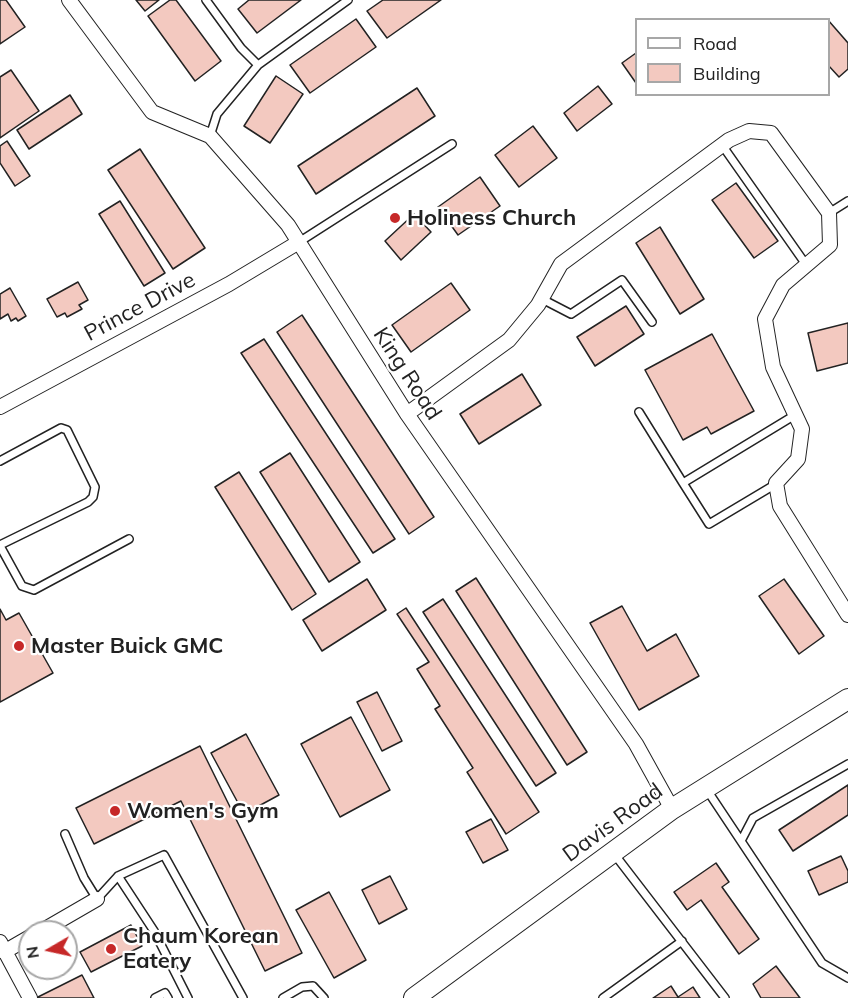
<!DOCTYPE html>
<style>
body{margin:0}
#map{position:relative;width:848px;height:998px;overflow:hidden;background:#fff;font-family:Mulish,sans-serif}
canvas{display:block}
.legend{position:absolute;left:635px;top:18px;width:195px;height:78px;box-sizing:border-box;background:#fff;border:2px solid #a7a7a7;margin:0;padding:8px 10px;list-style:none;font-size:18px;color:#222}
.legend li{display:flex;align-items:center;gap:12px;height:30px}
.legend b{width:30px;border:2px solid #a7a7a7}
.north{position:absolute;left:18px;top:920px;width:60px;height:60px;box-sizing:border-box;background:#fff;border:2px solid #a7a7a7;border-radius:50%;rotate:261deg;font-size:16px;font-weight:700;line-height:24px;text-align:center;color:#222}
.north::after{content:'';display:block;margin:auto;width:21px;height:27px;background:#c62828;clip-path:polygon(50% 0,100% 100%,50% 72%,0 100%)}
</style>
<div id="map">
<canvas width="848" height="998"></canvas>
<ul class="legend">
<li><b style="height:8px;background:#fff"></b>Road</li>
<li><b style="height:16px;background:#f3c9c0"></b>Building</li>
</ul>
<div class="north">N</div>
</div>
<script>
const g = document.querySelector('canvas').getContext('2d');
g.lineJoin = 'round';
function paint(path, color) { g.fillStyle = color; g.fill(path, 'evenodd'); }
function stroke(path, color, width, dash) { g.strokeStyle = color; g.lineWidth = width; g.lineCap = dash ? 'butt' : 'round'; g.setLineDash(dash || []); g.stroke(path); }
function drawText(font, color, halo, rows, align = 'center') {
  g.font = font + ' Mulish,sans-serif'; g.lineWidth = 4.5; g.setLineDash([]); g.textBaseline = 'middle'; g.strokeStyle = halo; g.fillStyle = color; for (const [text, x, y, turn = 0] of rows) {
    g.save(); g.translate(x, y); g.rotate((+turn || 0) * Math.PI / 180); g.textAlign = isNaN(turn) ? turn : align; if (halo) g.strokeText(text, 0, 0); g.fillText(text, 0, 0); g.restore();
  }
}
const building = new Path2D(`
 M0,0H6L25,27L0,44Z
 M136,0H159L145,11Z
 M170,0H176L221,61L195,81L148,16Z
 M249,0H301L257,33L238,9Z
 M383,0H441L387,38L367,11Z
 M356,19L376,47L310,93L290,65Z
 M828,20L848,43V69L839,77L828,65Z
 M636,53V83L622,63Z
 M11,70L39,111L0,138V77Z
 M276,76L303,94L270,143L244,126Z
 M598,86L612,104L577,131L564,113Z
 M417,88L435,116L316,194L298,166Z
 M70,95L82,114L29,149L17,130Z
 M533,126L557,158L519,187L495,155Z
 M7,141L30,176L15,186L0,163V146Z
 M140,149L205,248L173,269L108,170Z
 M480,177L500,206L458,235L438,207Z
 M736,183L778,241L754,258L712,200Z
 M120,201L165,273L144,286L99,214Z
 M414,214L431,232L401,260L385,241Z
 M660,227L704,299L680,314L636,243Z
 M78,282L88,300L79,305L82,309L67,317L65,313L57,317L47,299Z
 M451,283L470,310L411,352L392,325Z
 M10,288L26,316L18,321L16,318L11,321L8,314L0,319V294Z
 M626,306L644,334L595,366L577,337Z
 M302,315L434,517L409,534L277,332Z
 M848,323V363L817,371L808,333Z
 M712,334L754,411L711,434L707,427L683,440L645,370Z
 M264,339L395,539L373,553L241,353Z
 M522,374L541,405L479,444L460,414Z
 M290,453L360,562L329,582L260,472Z
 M239,472L316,594L292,610L215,487Z
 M476,578L587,752L567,765L456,591Z
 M367,579L386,610L322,651L303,620Z
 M784,579L824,636L799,654L759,596Z
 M443,599L556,773L536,786L423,612Z
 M622,606L647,651L676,634L699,676L639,710L590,623Z
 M406,608L539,812L506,834L467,772L473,768L435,709L440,706L417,669L429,662L397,614Z
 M0,609L6,620L19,613L53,673L0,702Z
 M377,692L402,741L382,751L357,702Z
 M351,717L390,790L340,817L301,744Z
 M246,734L279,795L244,814L211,753Z
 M200,746L302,953L265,971L181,801L94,844L76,808Z
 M848,785V815L793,851L779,830Z
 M491,819L508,850L483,863L466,832Z
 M841,856L848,871V882L819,895L808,871Z
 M716,863L729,882L722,887L759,939L739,954L701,900L687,910L674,892Z
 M390,876L407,909L379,924L362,890Z
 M329,892L366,960L334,978L296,910Z
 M131,925L142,946L91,972L80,952Z
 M776,966L800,998H761L753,984Z
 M82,975L94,998H39L38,997Z
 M671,986L678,997L693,987L700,998H653Z`);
paint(building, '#f3c9c0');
stroke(building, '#222', 1.5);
const lane = new Path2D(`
 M206,0L241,48L258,65
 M210,136L217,114L258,65L348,0
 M722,145L807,266
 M829,213L848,201
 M299,242L452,144
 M542,299L571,314L622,280L652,322
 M639,412L683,483L795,415
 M0,461L61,428L67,430L95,487L93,497L88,502L0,545
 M683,483L709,524L776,484
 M0,546L22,586L34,590L129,539
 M707,790L822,963L848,978
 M65,834L84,878L97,899L118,876
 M741,841L753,818L848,764
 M615,855L725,998
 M155,998L165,993L168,998
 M188,998L154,931L118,876L164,855L243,998
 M283,998L302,987L313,986L324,998
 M603,998L682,941`);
const street = new Path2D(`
 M69,0L152,112L210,136L288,225L407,414L636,744L672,809
 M0,407L229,284L299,242
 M407,414L509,340L538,305L561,264L729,140L749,131L771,133L829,213L830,245L783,285L765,319L773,367L802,429L798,459L776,483L780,506L848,615
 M40,932L97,899
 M0,942L30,998
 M4,952L30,937`);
const secondary = new Path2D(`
 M414,998L672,809L848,699`);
stroke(lane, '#222', 10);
stroke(street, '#222', 16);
stroke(secondary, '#222', 22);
stroke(lane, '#fff', 7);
stroke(street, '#fff', 14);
stroke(secondary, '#fff', 20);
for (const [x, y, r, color] of [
 [395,218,6,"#c62828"],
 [19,646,6,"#c62828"],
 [115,811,6,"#c62828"],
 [111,949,6,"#c62828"]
]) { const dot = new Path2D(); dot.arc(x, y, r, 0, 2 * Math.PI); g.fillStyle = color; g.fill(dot); stroke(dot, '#fff', 2); }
drawText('bold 22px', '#222', '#fff', [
 ["Holiness Church",407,218],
 ["Master Buick GMC",31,646],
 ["Women's Gym",127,811],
 ["Chaum Korean",123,936],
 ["Eatery",123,961]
], 'left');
drawText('22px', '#222', '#fff', [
 ["Prince Drive",140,307,-28],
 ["King Road",407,374,57],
 ["Davis Road",613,823,-36]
]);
</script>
